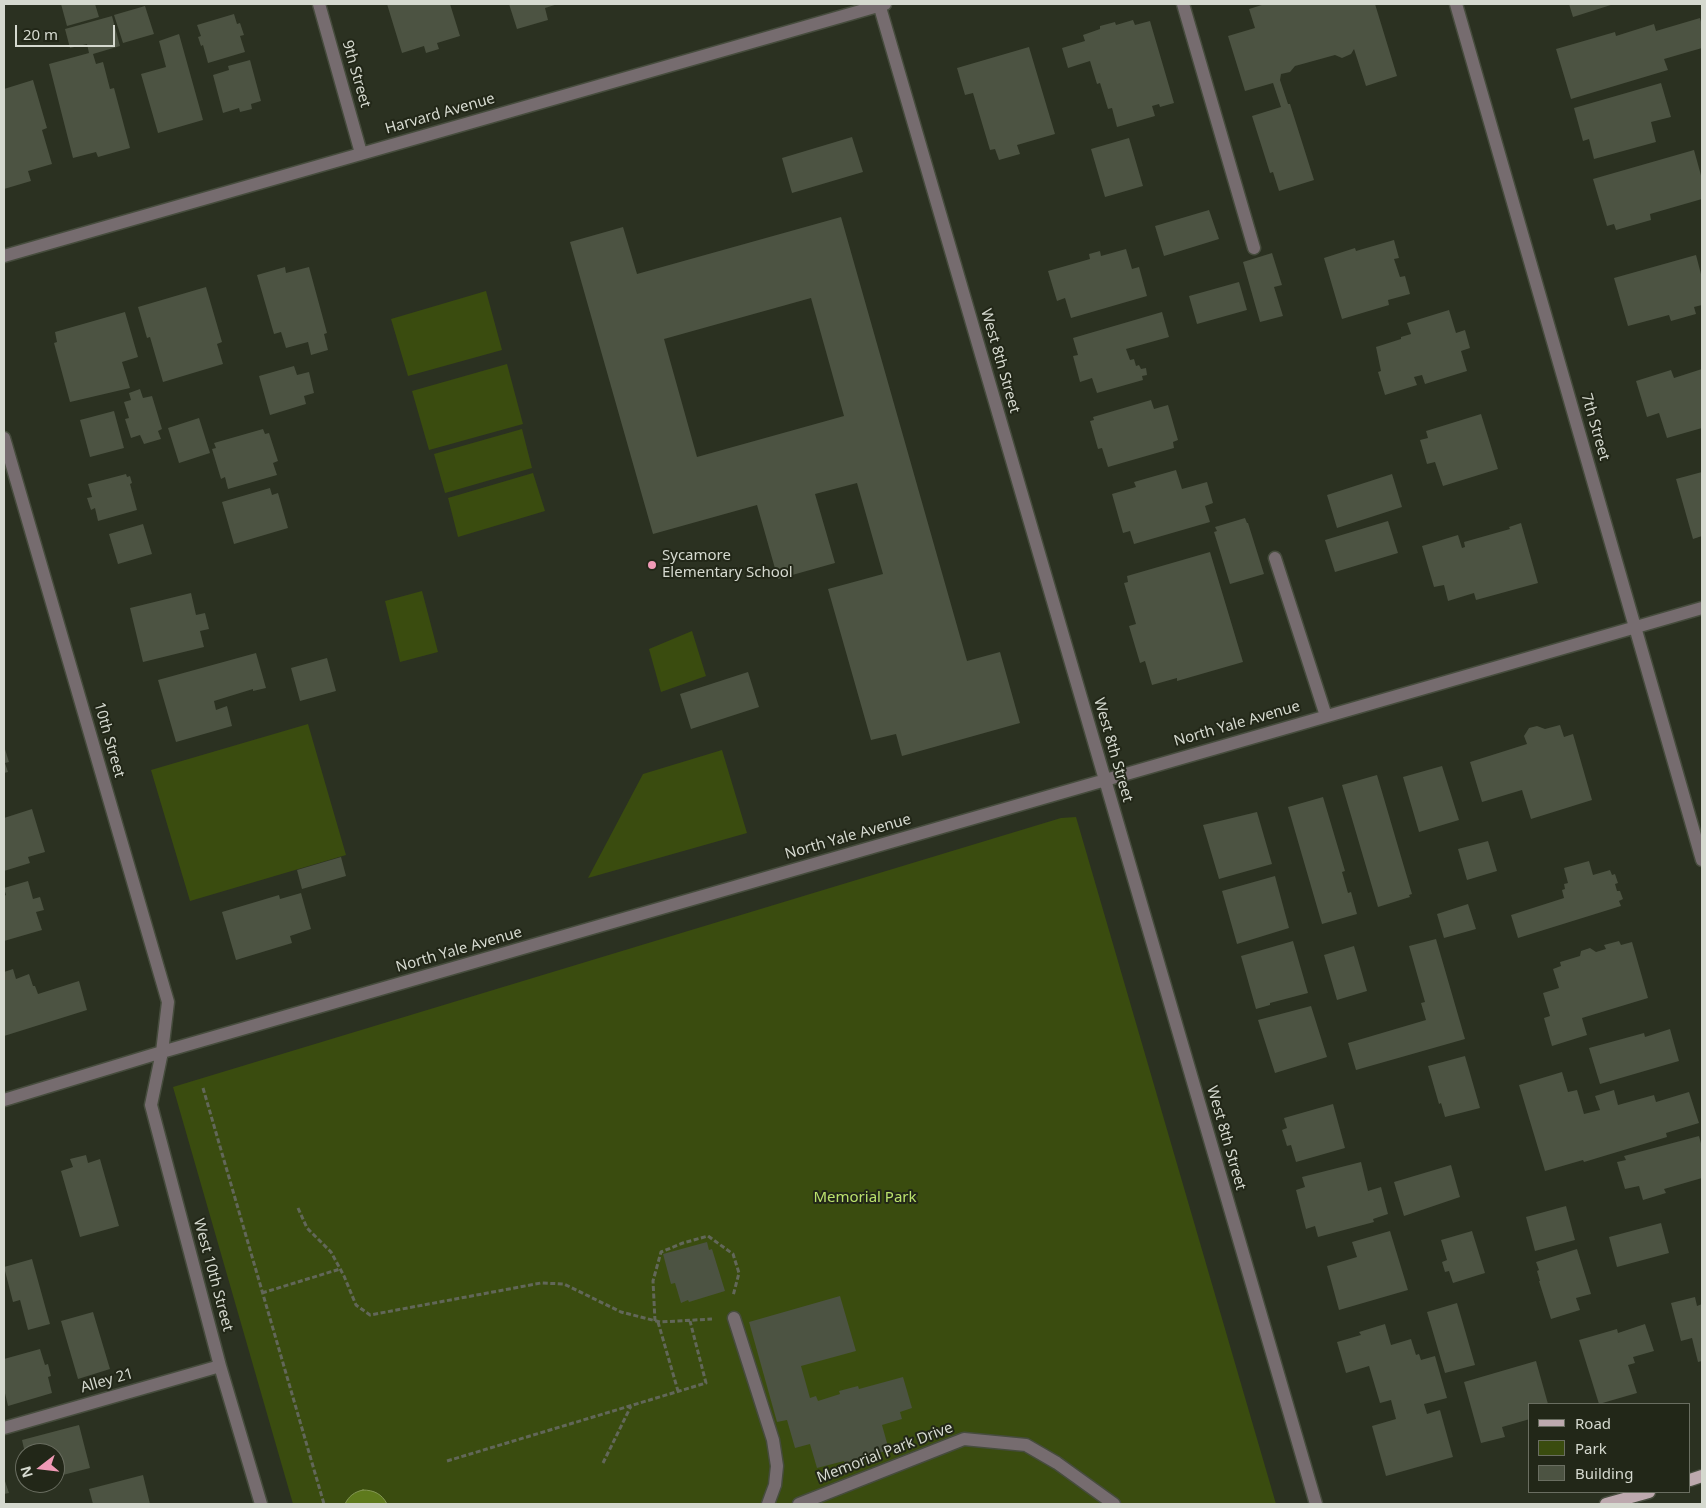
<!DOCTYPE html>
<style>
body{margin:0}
#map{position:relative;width:1706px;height:1508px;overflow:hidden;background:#2b3121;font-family:"Noto Sans",sans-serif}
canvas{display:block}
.frame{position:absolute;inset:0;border:5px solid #d5d9cf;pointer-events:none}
.legend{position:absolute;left:1528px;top:1403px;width:162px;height:90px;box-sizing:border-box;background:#222718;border:1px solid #6a6e61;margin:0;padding:6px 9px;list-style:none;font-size:15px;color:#d5d9cf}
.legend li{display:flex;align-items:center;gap:10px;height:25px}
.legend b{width:25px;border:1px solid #6a6e61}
.north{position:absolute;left:15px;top:1443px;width:50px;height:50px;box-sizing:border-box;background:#222718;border:1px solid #6a6e61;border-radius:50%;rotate:254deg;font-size:14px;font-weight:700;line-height:20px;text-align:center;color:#d5d9cf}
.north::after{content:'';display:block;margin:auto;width:18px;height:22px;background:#f09ab6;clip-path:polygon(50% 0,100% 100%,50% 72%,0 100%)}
.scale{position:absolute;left:15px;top:25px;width:100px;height:22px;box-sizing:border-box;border:2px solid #d5d9cf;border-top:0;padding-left:6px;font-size:15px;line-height:18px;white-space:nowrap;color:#d5d9cf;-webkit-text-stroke:4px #222718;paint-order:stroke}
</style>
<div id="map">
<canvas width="1706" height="1508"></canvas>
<div class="frame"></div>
<ul class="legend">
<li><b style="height:6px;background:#bda9ae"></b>Road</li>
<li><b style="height:14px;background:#3a4c0f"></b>Park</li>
<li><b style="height:14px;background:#4c5342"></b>Building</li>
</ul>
<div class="north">N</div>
<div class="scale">20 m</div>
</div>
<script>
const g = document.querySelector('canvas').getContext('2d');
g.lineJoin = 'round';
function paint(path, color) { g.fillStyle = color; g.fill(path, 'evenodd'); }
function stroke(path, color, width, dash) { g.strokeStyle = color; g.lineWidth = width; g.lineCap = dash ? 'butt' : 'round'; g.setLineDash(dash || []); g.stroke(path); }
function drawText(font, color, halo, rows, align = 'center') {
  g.font = font + ' "Noto Sans",sans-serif'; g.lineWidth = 4; g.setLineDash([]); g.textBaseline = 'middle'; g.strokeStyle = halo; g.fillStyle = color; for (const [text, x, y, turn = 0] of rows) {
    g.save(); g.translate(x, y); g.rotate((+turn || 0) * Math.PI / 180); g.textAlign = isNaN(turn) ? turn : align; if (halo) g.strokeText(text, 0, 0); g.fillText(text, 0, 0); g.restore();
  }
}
paint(new Path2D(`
 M486,291L502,350L408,376L391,319Z
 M507,364L523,424L429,450L412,391Z
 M522,429L532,468L445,493L434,454Z
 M533,473L545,511L458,537L448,498Z
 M422,591L438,652L400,662L385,601Z
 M692,631L706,676L661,692L649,649Z
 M308,724L346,855L190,901L151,770Z
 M722,750L747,833L588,878L643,774Z
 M1076,817L1276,1504H293L173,1087L1061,818Z`), '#3a4c0f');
const water = new Path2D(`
 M363,1490C374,1490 382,1494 387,1504H345C349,1496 354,1492 363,1490Z`);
paint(water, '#5e7a1c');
stroke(water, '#829652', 1);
paint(new Path2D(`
 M61,4H95L99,17L67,26Z
 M387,4H450L460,36L437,43L439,49L426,53L424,46L402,53Z
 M509,4H558L545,8L548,20L517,29Z
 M1265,4H1375L1397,76L1366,86L1354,49L1351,54L1342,58L1335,55L1295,66L1290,72L1281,74L1280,80L1288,104H1290L1314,180L1279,191L1273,172L1270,173L1252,116L1281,107L1273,83L1245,91L1228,36L1255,28L1249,9Z
 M1569,4H1614L1573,17Z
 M145,6L154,34L123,43L114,15Z
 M234,14L237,24L240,23L244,35L240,36L245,52L208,63L203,45L201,46L198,37L201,36L197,25Z
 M112,16L120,46L93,54L96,64L103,62L110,89L114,88L130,148L98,157L96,152L73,158L49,64L89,53L87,44L70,48L65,29Z
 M1700,18L1702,26V48L1664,59L1668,70L1571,99L1556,49L1615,32L1616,36L1654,24L1656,31Z
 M1133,20L1135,25L1150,21L1174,103L1160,107L1159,104L1152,106L1155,116L1117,127L1112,108L1108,109L1100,83L1097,84L1090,61L1068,68L1062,48L1085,41L1083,35L1100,29V26L1115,22L1116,25Z
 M179,34L203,120L158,133L141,74L166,67L159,41Z
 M1029,47L1055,134L1017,145L1020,154L999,160L995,149L990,150L973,93L965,95L957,68Z
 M250,60L261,101L251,104L252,109L240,112L239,108L223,113L213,75L229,70L228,66Z
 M33,80L47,128L42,130L52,164L28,171L31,181L4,189V89Z
 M1661,83L1671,117L1651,122L1656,142L1594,159L1589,139L1583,141L1574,108Z
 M852,137L863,172L792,193L782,158Z
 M1129,138L1143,186L1105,197L1091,149Z
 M1694,150L1702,179V199L1650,214L1651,220L1616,230L1614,224L1607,226L1593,179Z
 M1209,210L1219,239L1164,256L1155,226Z
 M841,217L967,661L1000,652L1020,723L902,756L896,734L871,740L828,589L883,574L857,483L815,494L835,563L778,579L757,505L653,534L570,242L623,227L637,274ZM811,298L844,416L697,457L664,339Z
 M1394,240L1399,258L1394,259L1400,277L1405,276L1410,294L1388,300L1389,305L1342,319L1324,258L1355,248L1356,251Z
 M1126,249L1132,269L1139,267L1147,296L1071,318L1065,298L1057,301L1048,271L1090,259L1089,254L1100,251L1101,256Z
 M1272,253L1282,285L1274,287L1283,316L1260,322L1243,262Z
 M1696,255L1702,278V305L1694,307L1696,314L1671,321L1669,315L1628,326L1614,278Z
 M285,267L286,273L309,267L327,333L324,334L328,350L311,355L308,342L286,348L281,332L274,334L257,275Z
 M1239,282L1247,310L1197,324L1189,296Z
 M206,287L222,342L217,344L223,364L163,382L150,337L147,338L138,307Z
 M1449,310L1456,333L1465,330L1470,348L1461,351L1467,371L1425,384L1422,375L1414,377L1417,385L1385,395L1378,372L1381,371L1376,347L1401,339V337L1411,334L1407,323Z
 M125,312L138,357L122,362L130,388L70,402L54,343L57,342L55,332Z
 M1162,312L1169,337L1126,349L1130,360L1134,359L1136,366L1139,365L1141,369L1146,368L1147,375L1142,376L1143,380L1097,393L1092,378L1080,382L1073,356L1078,355L1073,338Z
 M294,366L297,375L309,372L314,393L304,396L306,404L270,415L259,376Z
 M1702,369V428L1667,438L1659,413L1647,417L1636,381L1671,370L1674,378Z
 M140,389L143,398L152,396L162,429L158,431L161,439L144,444L140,435L131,438L125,419L129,418L124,402L131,400L129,393Z
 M1151,400L1154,409L1168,405L1178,440L1173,442L1174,448L1108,467L1102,448L1098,449L1090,421L1094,420L1093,417Z
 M114,411L124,448L90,457L80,420Z
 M1481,414L1498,469L1443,486L1435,462L1427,464L1420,440L1428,438L1426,431Z
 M199,418L210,453L179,463L168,428Z
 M263,429L265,434L269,433L278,461L273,463L277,475L228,489L225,477L221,479L212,449L216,448L214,443Z
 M1176,470L1182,489L1207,482L1213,503L1205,506L1210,522L1134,544L1130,531L1123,533L1112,494L1136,487L1134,482Z
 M1702,472V536L1693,539L1676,479Z
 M126,474L127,477L130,476L132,483L130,484L137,510L98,521L95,508L91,510L87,498L92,497L88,484Z
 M1392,474L1402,507L1337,528L1327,495Z
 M270,488L272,495L278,493L288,528L234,544L222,502Z
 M1245,518L1247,523H1248L1264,574L1230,584L1214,532L1217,531L1215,527Z
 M1388,521L1398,553L1335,572L1325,540Z
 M1521,523L1538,583L1476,600L1474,593L1448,601L1444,585L1434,587L1422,546L1458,535L1462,548L1465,547L1464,542L1510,529L1509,527Z
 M143,524L152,554L118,564L109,534Z
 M1210,552L1243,662L1177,681V678L1152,685L1145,661L1140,663L1129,626L1136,624L1124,583L1128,582L1127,576Z
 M191,593L196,615L205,613L209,629L200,631L204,647L143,662L130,608Z
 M256,653L266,688L253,691V689L214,701L216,710L227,706L232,726L176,742L158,680Z
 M327,658L336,691L300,701L291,668Z
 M748,672L759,707L691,729L680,694Z
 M1560,725L1564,737L1573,734L1592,800L1531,819L1522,790L1482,802L1470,762L1527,744L1524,736L1529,728L1537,726L1545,729Z
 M4,746L9,762L5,763L8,772L4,773Z
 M1442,766L1459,820L1419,832L1403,777Z
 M1377,775L1412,894L1409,895L1410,897L1378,907L1342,785Z
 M1323,797L1345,871L1342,872L1348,893L1351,892L1357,914L1322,924L1288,807Z
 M32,809L45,852L28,857L30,863L4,871V818Z
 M1257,812L1272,864L1219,879L1203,825Z
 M1488,841L1497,871L1467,880L1458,849Z
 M341,857L346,876L302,889L297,870Z
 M1589,861L1593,875L1610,870L1612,875L1615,874L1618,883L1615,884L1617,891H1620L1623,899L1619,901L1621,906L1518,938L1511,915L1564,898L1562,890L1565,889L1564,884L1568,883L1564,868Z
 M1275,876L1289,928L1237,944L1222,891Z
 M28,881L33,899L40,897L44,910L36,912L42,930L4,941V896L6,895L4,888Z
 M301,893L311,929L290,936L292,943L236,960L222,912L279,895L280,899Z
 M1468,904L1476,929L1444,938L1437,914Z
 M1436,939L1465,1039L1356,1070L1348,1043L1426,1020L1421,1003L1425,1002L1409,946Z
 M1293,941L1308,993L1270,1003V1005L1256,1009L1241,956Z
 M1619,941L1621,945L1632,942L1648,998L1582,1018L1587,1035L1552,1046L1544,1018L1550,1016L1543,993L1559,988L1553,969L1561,966L1560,962L1580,956L1581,951L1590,948L1596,952L1606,949L1604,945Z
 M1354,946L1367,991L1337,1000L1324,955Z
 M13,969L16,979L29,974L33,986H35L38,994L79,981L87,1010L4,1036V972Z
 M1311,1006L1327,1057L1275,1073L1258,1020Z
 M1670,1029L1679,1061L1600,1084L1589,1048L1644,1033L1645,1037Z
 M1465,1056L1480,1108L1445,1117L1441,1103L1439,1104L1428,1066Z
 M1562,1072L1568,1092L1577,1090L1584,1114L1600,1110L1595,1096L1614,1090L1618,1105L1654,1095L1656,1102L1689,1092L1699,1123L1666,1133L1667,1137L1584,1162L1583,1160L1545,1171L1519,1085Z
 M1333,1104L1345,1148L1296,1162L1291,1145L1287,1146L1282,1130L1287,1128L1284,1118Z
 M1699,1136L1702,1147V1178L1664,1189L1666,1193L1643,1200L1639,1186L1625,1189L1617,1162L1626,1160L1624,1156Z
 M86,1155L88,1163L100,1159L119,1226L80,1237L61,1171L73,1167L70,1159Z
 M1361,1162L1368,1191L1381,1187L1388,1214L1373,1219L1374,1222L1318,1237L1315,1226L1306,1229L1296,1190L1305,1187L1302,1177Z
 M1451,1165L1460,1197L1404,1216L1394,1182Z
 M1566,1206L1575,1240L1535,1251L1526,1217Z
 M1661,1223L1669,1253L1617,1267L1609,1237Z
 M1390,1231L1408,1290L1339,1310L1327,1266L1357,1257L1352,1242Z
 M1472,1231L1485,1273L1453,1283L1449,1271L1445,1272L1442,1262L1447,1260L1441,1240Z
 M707,1242L709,1250L712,1249L725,1291L689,1302L688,1300L681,1303L675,1283L671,1284L663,1254Z
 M1577,1249L1591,1294L1576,1298L1580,1310L1551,1319L1539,1281H1540L1537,1271L1539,1270L1536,1262Z
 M32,1259L50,1324L28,1330L20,1300L13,1302L4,1267Z
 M840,1296L856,1351L801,1366L810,1398L816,1396L818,1401L840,1394L839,1391L858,1386L859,1389L903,1377L912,1408L900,1412L902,1419L882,1425L889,1450L845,1463L844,1461L817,1468L810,1444L795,1448L787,1420L777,1422L749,1322Z
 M1695,1297L1697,1306L1702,1304V1361L1698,1362L1692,1338L1681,1341L1671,1303Z
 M1457,1303L1475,1365L1445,1373L1427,1312Z
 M93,1312L110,1369L78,1379L61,1321Z
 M1385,1324L1391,1345L1411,1339L1416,1355L1419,1354L1421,1360L1435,1356L1447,1398L1424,1404L1427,1414L1440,1410L1453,1457L1386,1476L1372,1426L1396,1419L1391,1400L1380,1403L1369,1366L1346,1373L1337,1342L1361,1335L1359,1332Z
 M1645,1324L1654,1351L1633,1357L1635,1363L1628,1365L1637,1393L1599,1404L1579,1340L1617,1329L1618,1333Z
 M40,1349L45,1365L48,1364L51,1376L48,1377L52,1393L8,1406L4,1389V1359Z
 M1536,1361L1548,1404H1530V1419L1502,1427L1505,1437L1481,1443L1464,1382Z
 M79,1425L90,1468L55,1477V1453H25L22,1440Z
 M25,1462V1482H24L19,1464Z
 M143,1475L150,1504H93L89,1489Z
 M4,1478L9,1493L4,1494Z`), '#4c5342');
const minor = new Path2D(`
 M319,4L361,153
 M879,4L1316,1504
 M1183,4L1254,248
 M1456,4L1702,860
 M4,256L885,4
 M4,438L168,1002L162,1052L151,1105L220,1366L261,1504
 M1275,558L1326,716
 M4,1100L162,1052L1702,608
 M734,1318L773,1440L777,1466L775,1485L768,1504
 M4,1428L220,1366
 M799,1504L964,1439L1026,1445L1057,1463L1114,1504`);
const major = new Path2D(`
 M1690,1480L1702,1476
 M1606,1504L1649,1492`);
stroke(minor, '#464c3d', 15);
stroke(major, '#464c3d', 15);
stroke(new Path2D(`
 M203,1088L324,1504
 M298,1208L307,1228L331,1252L344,1276L356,1305L370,1315L541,1283L564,1284L621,1312L660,1322L712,1319
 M262,1293L340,1269
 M655,1321L653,1281L661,1252L683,1243L708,1236L733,1254L739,1273L733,1296
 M658,1322L678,1391
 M447,1461L706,1383L690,1321
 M603,1463L631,1406`), '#626759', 3, [5, 2.5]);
stroke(minor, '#766c6f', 12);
stroke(major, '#bda9ae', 12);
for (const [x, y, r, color] of [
 [652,565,5,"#f09ab6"]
]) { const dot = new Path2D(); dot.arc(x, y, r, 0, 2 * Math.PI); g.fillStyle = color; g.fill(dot); stroke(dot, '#222718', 2); }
drawText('15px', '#d5d9cf', '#222718', [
 ["9th Street",356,74,74],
 ["Harvard Avenue",440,114,-16],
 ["West 8th Street",1000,361,74],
 ["7th Street",1595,427,74],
 ["North Yale Avenue",1237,724,-16],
 ["10th Street",109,740,74],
 ["West 8th Street",1113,750,74],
 ["North Yale Avenue",848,837,-16],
 ["North Yale Avenue",459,950,-16],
 ["West 8th Street",1226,1138,74],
 ["West 10th Street",213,1275,75],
 ["Alley 21",107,1381,-16],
 ["Memorial Park Drive",885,1453,-21]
]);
drawText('15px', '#d5d9cf', '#222718', [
 ["Sycamore",662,556],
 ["Elementary School",662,573]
], 'left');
drawText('15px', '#bbe26d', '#222718', [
 ["Memorial Park",865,1198]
]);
</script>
